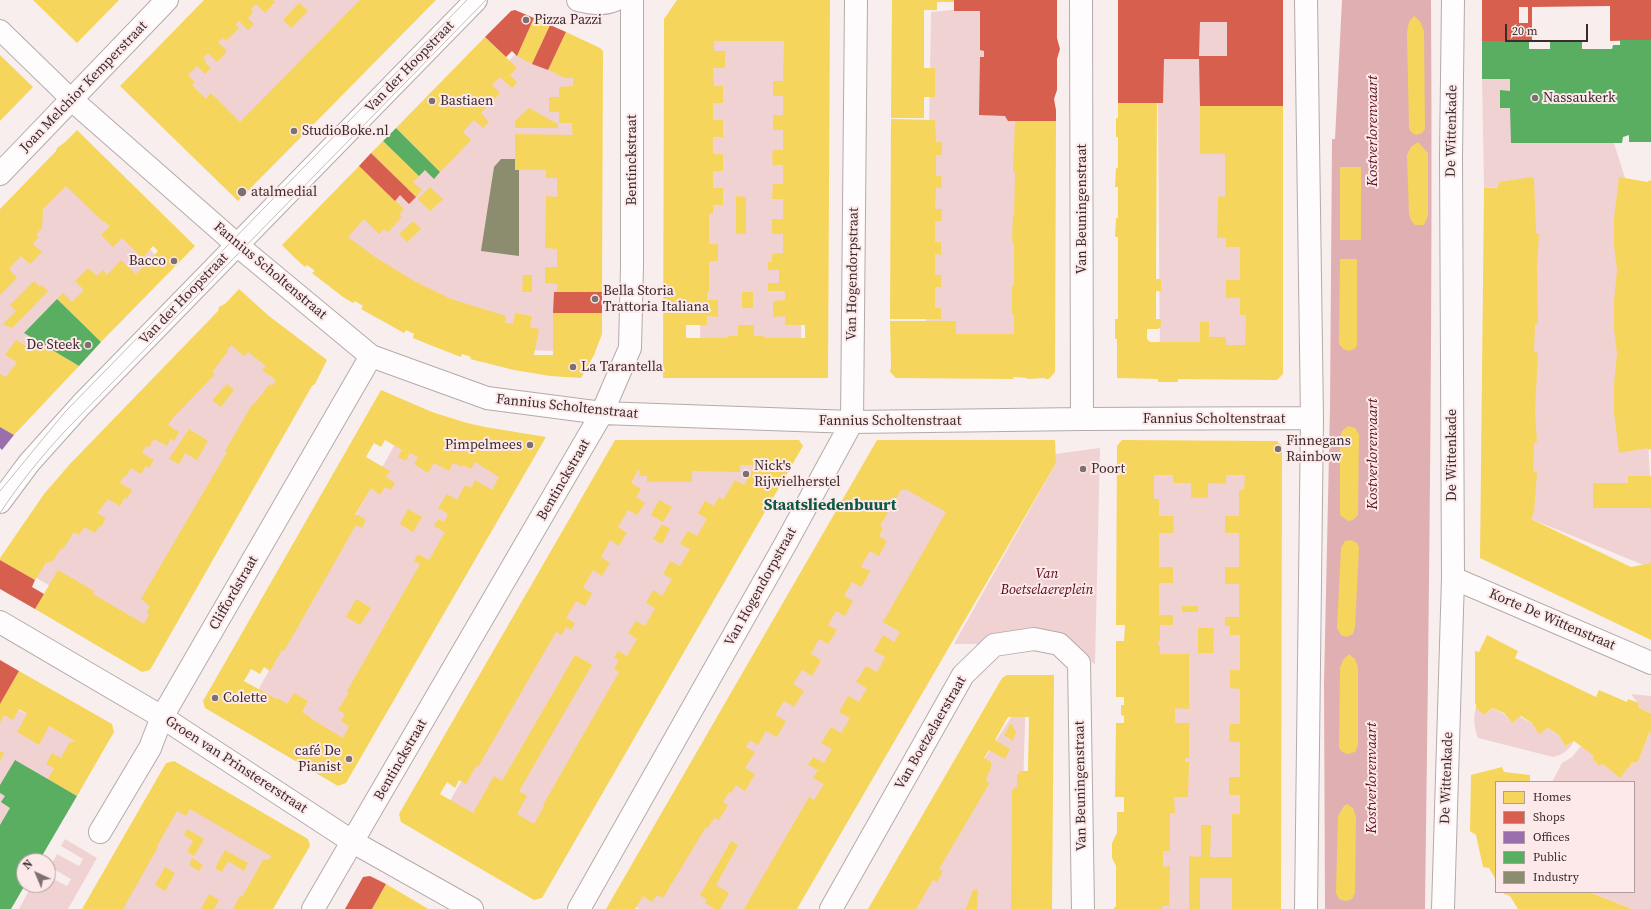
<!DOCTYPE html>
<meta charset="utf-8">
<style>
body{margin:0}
#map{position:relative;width:1651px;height:909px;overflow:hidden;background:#f9eeee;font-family:"Source Serif 4",serif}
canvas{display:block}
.legend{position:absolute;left:1495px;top:781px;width:140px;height:112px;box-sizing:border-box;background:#fee9ea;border:1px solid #af9d9e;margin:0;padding:5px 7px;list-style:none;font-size:12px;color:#392c2d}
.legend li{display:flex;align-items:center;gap:8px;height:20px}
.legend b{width:20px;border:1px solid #af9d9e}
.north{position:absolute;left:16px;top:853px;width:40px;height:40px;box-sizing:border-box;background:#fee9ea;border:1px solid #af9d9e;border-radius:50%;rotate:316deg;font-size:11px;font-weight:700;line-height:16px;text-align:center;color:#392c2d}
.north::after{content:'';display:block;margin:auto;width:14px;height:18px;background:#7c7071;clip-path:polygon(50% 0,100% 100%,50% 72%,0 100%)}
.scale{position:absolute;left:1505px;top:24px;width:83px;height:18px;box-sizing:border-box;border:2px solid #392c2d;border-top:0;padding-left:5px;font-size:12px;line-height:14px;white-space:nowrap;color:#392c2d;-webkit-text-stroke:3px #fee9ea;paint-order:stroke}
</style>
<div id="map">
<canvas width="1651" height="909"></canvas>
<ul class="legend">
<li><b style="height:11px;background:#f6d55c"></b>Homes</li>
<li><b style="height:11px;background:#d6604d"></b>Shops</li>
<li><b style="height:11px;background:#9970ab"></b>Offices</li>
<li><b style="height:11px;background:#5aae61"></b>Public</li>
<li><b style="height:11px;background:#8c8c6e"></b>Industry</li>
</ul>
<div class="north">N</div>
<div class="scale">20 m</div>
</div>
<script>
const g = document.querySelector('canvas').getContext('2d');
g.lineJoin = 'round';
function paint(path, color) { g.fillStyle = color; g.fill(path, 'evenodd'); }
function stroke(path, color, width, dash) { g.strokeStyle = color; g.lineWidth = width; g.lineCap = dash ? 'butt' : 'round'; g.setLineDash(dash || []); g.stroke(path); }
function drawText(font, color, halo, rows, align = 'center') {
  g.font = font + ' "Source Serif 4",serif'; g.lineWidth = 4; g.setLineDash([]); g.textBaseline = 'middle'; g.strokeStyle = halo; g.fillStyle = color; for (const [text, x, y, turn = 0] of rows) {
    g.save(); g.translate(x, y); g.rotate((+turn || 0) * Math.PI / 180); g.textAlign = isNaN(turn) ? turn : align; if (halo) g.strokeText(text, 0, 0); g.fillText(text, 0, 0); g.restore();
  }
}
paint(new Path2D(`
 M255,0H412L247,162L168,87Z
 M717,0H803L801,358L700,356L702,1Z
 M1157,0H1267L1264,358H1160Z
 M1033,2L1041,360L925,362L931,12Z
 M524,45L584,71L574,352L479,348L326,250Z
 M1517,77L1614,143L1625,178L1628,444L1648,442L1651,492V568L1531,519L1526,186L1484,188L1482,79Z
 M79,168L163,264L0,427V248Z
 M243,324L300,374L147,644L35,577Z
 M404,428L512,464L340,757L251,703Z
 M1100,448L1095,664L1037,631L1006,632L984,644H954L1056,463L1055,454Z
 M1009,453L755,909H640L631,904L890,460Z
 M1139,454L1248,457L1249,909H1135Z
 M784,461L547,866L446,808L638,469Z
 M1026,694L1019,909H890L903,885Z
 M1631,694L1651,696V714L1638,707V703Z
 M0,700L86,746L0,891Z
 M1476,707L1484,715L1492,708L1504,714L1512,723L1520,717L1532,723L1539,733L1548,728L1559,735L1565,746L1574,741C1569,750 1563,755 1553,757L1478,738C1474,728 1473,717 1476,707Z
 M1651,732V909H1632L1589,892H1634V782H1552L1562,763L1572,757L1581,746L1594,756L1592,758L1599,766L1603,764L1620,777L1632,763L1638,762L1649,733Z
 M181,798L285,857L253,909H116Z
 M65,839L97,858L68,909H19L32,885H48V876L67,886L71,879L50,867L57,854L79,866L83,859L61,846Z`), '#f1d2d2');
paint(new Path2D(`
 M1342,0H1431C1433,303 1429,606 1425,909H1325L1324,683L1330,408L1332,139H1335Z`), '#e0afb1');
paint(new Path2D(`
 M33,0H119L77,43Z
 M204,0H273L275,2L265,13L256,4L251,9L253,12L248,18L254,24L248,30L239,21L235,25L239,28L226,41L223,38L218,42L227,51L222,57L217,62L208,53L203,58L206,61L205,63L211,68L205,74L197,66L188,75L195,82L192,85L206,99L211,93L240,122L360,0H436L238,201L120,86Z
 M677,0H830L828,378H663L664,19ZM714,41H784L783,81H773V96H783V115H773V130H783V150H773L772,157L773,165H783V184H773L772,199H783V219H772V234H783V253L772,254V262H768V270H779V283H768V291H785V300L773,301V317L785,316V325H805V338H764V336H754V325H738V336H728V338H686V325H707V316L718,317V300H707V292H709V261H718V244H709V214H713V205H723V188H713V171H723V154H713V137H723V120H713V103H723V86H714L713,68H725V51H714Z
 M892,0H954V2H937V10H924V68H935V97H924V118H891Z
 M299,3L308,11L291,28L283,20Z
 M1414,16L1420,21L1424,31L1425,129L1422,133L1416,135L1411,132L1409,128L1407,32L1409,22Z
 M534,18L550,25L532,64L517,56Z
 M566,32L600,48L603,51L602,292H557V284L545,283V267H557V249L545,248L546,196L557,197V178H546V170H515V134L574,135L572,133V123H559V112H549V97H559V87L573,86V78H565L548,70Z
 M485,37L517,68L510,75L517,82L512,88L500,77L492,85L500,93L481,113L489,122L483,128L474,120L468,126L463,132L471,140L440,172L396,128Z
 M0,55L33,87L0,121Z
 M1118,103H1157L1156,279H1161V291H1156V319H1161V326L1158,329H1147V339L1150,342H1200V322H1209V337H1226V345H1245L1246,315H1240V298H1226V280H1240V247H1226V238H1217L1218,196L1225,197V154H1200V106H1283V374L1277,380L1178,379V382H1158V379L1117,378V339H1115V319H1118V237H1115L1116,218H1118V187H1115L1116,168H1118V137H1116V118H1118Z
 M529,108L558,124V128H515V121Z
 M891,119L935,120L936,142H942V155H936V176H941L942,188H936L935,209H942L941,221H935V242H941V255L935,254V275H941V287H935V308H941V319H890Z
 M1015,121H1056L1055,372L1049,379H1045V378L1027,379V378L1014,377L1013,379L896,378L890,372L891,367L890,321H956V334H1014V314H1012V286H1014V243L1012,242L1013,214L1014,215L1015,172H1013Z
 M77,130L195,246L101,342L57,299L63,293L72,302L84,290L75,281L88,268L97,276L103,270L107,275L121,260L136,274L158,251L153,246L142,258L122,238L113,247L101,235L110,226L104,221L103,222L66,186L43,209L42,228L36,234L39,237L33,244L42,252L30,264L21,256L15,262L9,269L17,278L0,295V209L56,151L57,148L64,143Z
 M383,141L419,176L413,182L422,190L416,197L371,153Z
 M1418,142L1428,153V216L1424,225H1415L1411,220L1409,214L1407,155L1411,147Z
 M359,166L404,209L399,214L402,217L388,232L384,229L379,234L364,219L348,237L375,257L414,281L451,299L506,316L505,323L513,324L515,313L532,316L530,327L539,329L534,355H553V313H602V334L594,355L581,378L550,376L514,370L470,359L471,357L462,354L461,357L430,345L413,338L414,334L406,330L404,333L361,309L363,306L355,301L353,303L343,297L312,273L315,271L307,265L305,267L296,259L282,245Z
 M1340,167H1361V240H1340Z
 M1532,177L1534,179L1536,233L1539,234L1537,266L1538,323L1535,324L1534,352L1538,353L1535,411L1537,442L1534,443L1533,471L1537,472L1534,512L1531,519L1631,567L1651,563V640L1480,558L1484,188H1497L1500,182Z
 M1619,177L1648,182L1649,180L1651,181V449L1648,450V448L1619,453L1614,412V384L1617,353L1614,329V301L1617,270L1614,245V218Z
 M430,187L443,199L430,211L418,199Z
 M736,196L746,197V234H736Z
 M413,221L421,229L407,242L399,234Z
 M1340,259H1357V346L1354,349L1349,351L1343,349L1339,344Z
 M523,275H532V292H522Z
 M34,281L40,287L42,285L48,291L12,328L3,324L16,311L10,305Z
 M239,289L269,316L327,360L315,384L312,386L150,670L142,672L35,609L58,570L94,591L93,594L144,624L149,615L147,611L150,606L141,599L227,452L225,451L253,403L254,404L270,384L272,386L276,380L262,370L266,366L248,352L244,356L231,345L227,350L228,351L212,372L215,374L172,419L168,425L179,432L174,441L170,439L167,446L154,439L149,447L146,446L142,453L154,460L149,468L146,466L141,474L131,468L126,476H124L120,483L132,490L127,499L125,497L120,506L108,499L97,513L106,518L101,527L99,526L95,533L84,527L79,535L74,532L63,549L61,548L53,561L46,563L35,580L0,560V558L44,494L69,465L218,311L219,307L226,303Z
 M742,292H753V308H742Z
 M34,339L79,366L14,435L0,427V374L6,377L17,362L5,355L16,340L29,348Z
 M227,384L234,390L221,407L212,400Z
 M381,390L432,412L467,423L485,427L546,437L346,783L338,786L205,708L203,701ZM385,440L402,450L398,457L406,461L410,453L418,457L414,464L428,473L434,463L449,471L453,463L462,467L463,465L471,469L475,462L499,477L492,490L475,480L471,488L465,485L457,500L447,494L438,508L448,514L444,522L438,519L434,526L445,532L429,560L418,554L414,561L420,564L347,691L349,692L338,710L345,714L341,721L349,726L343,738L310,718V717L302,712L308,701L294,693L287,704L278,698V700L244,681L251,669L260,674L264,667L270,671L282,650L284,651L356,525L362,528L366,520L358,515H355L371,488L380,495L385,487L391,490L395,483L386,477L390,471L366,457L374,443L381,447Z
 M1348,426L1355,428L1359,434L1358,515L1353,520L1348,521L1340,515V438L1342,431Z
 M189,429L208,441L197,460L185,453L179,464L169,459Z
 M615,440H799L803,446L542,898L534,900L401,822L399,814ZM740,465H753L754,467L744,485L735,480L723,500L719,497L714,506L705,501L698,513L707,519L697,536L688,531L684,537L680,544L690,549L680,566L670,561L667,567L663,574L672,579L662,596L653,590L646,603L655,608L645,626L636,621L628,633L637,639L627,656L618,651L614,658L619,660L614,669L619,672L543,805L544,806L534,824L517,814L527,796L519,791L592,665L575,655L502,781L494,776L473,813L440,794L447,782L455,788L459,780L466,784L476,766L478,767L556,632L562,635L566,627L571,630L575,623L566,618L576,601L585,606L589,599L592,593L583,588L593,570L602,576L606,569L610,563L601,557L610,540L619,546L623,539L627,533L618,527L628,510L637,515L645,503L636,497L641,489L631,483L638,470L640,471L639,476H647V482H692V471L740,472ZM757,465H770V473L758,466Z
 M877,440H1055L1056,463L797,909H744L809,797L814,800L824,784L813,778L818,770L808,765L813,757L824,763L832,749L821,743L831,727L841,733L846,725L850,718L839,712L848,696L859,702L867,688L856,682L866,666L877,672L881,665L885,657L874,651L883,635L894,642L900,632L883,622L946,512L907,490H901L880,526L883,528L879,536L887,541L879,556L870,551L865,559L861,567L870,571L866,579L861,587L852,582L844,596L853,601L845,616L836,611L828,625L837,630L828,644L819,639L811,654L821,660L817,668L812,676L802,670L793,684L804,691L794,707L784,701L775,715L786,721L777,737L766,731L758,745L750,740L746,747L755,752L745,768L755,774L745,791L736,785L731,793L729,792L723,802L728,805L719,820L714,818L708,828L706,827L663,898L657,895L652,902L643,896L635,909H606Z
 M1122,440L1277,441L1282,446L1281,909H1232V878H1200V909H1189V856L1201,857V825H1211L1210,857H1232V814H1240V795H1229V777H1240V742H1230L1229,733L1230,724H1240V689L1230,688V670H1240V635H1230V626H1225V617H1239V584H1225V567H1239V533H1225V516H1239V490H1244L1245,475H1226V484L1208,483V498H1191V483H1173V475H1154V499H1159V516H1174L1173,533H1159V567H1173V583H1159V615H1173V625H1160V641H1158V646L1160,645V654H1189V709L1175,708V723H1189V758H1185V762H1189L1188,797H1174L1175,813H1170V851H1163V867L1170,866L1169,906H1162V909H1113L1116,906V866L1112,858V843L1117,833V812H1124V797H1115L1116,723H1124V716L1121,715V705H1124V697H1116V641H1124L1125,625H1116L1117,446Z
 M1628,476H1651V508H1593V483H1628Z
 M659,500L672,507L663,522L651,515Z
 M408,509L422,517L413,532L400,524Z
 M662,524L670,529L662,544L653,539Z
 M1351,540L1357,543L1359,548L1355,627L1353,634L1346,637L1341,635L1337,628L1341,548L1345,541Z
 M356,599L371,608L360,625L346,617Z
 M1182,606H1198V612H1182Z
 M1198,628H1214L1213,653H1198Z
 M1487,635L1518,651L1515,658L1596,697L1599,690L1627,702L1628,699L1639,703L1638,707L1651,714V732L1649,733L1638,762L1632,763L1620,778L1603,764L1599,766L1592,758L1594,756L1574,741L1565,746L1559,735L1548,728L1539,734L1532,723L1521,716L1512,723L1504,713L1492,708L1484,715L1476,708V703L1475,704V651L1479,652Z
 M1349,654L1355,659L1358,667V745L1355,752L1347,754L1341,751L1339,747L1340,668L1343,660Z
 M19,671L112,724L114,732L77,796L48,779L54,768L46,764L52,753L61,758L69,743L75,741L49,726L39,745L17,732L27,714L19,709L13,720L4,715L0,723V704Z
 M1007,675H1054L1052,909H1011L1012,791L1015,787H1017V775L1021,771H1028L1029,717H1008L995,740L1010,749L1005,759L989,750L984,758L991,762V768L986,779L989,784L939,869L943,871L937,882L933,880L916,909H868L1002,678Z
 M1011,723L1016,732L1013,741L1004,735Z
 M0,751L4,753L0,761Z
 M174,761L308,839L310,846L273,909H233L240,896L242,897L263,860L270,859L271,856L190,809L186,816L177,811L157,846L158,847L123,909H82L166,763Z
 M1502,767L1504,772L1530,775V782H1496V880L1489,868L1483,867L1476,835L1470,831L1471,775Z
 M1347,804L1353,808L1356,817L1355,893L1352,899L1346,901L1339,899L1336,893L1338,816L1344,806Z
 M187,829L204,839L194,856L187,852L193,841L184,835Z
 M731,841L738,845L716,885L729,893L720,909H715L705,903L707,900L700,895Z
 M225,850L248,863L244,871L228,861L222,872L215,868Z
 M192,858L203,865L199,871L189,865Z
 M165,867L175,873L165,891L155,885Z
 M386,884L425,907L428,909H372Z
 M978,889L977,909H966L973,890Z
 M1503,892H1589L1632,909H1518L1510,896L1504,894Z
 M209,894L219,900L214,909H201Z`), '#f6d55c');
paint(new Path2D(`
 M954,0H1057V38L1060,49L1057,59V90L1054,99L1056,110V121H1008L1005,116L979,115L980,57H984V51L980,50V11H954Z
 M1118,0H1283V106H1200L1199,59H1164L1163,103H1118ZM1200,22H1227V56H1199Z
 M1482,0H1651V40L1610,41V6L1532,7V41H1482ZM1519,7H1528V23H1519Z
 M515,10L534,18L517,56L512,51L506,57L485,37L511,11Z
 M550,25L566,32L548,70L532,64Z
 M371,153L416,197L409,204L400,195L395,201L359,166Z
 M554,292H602V313H553Z
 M0,560L35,580L32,587L44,594L35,609L0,589Z
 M0,660L19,671L0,704Z
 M370,876L386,884L372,909H345L363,877Z`), '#d6604d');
paint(new Path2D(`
 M0,427L14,435L2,450L0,448Z`), '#9970ab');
paint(new Path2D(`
 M1620,40H1651V142H1629V135L1623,137L1622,143H1511L1510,108H1500V90L1510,91V79H1482V41H1529V49H1550V41H1582V49H1612L1613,45H1620Z
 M396,128L440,172L434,179L425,170L419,176L383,141Z
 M57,299L101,342L79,366L24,333Z
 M15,760L77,796L39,861H24V885H25L11,909H0V825L10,808L1,802L5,796L0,793V785Z`), '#5aae61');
paint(new Path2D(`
 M501,159H515V170H519V256L481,251L494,167Z`), '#8c8c6e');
const pedestrian = new Path2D(`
 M0,30L72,100`);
const minor = new Path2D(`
 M1081,0L1082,419
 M72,100L243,250L371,356L487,398L602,413L852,422L1082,419L1312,418
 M0,174L167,0
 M0,502L29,463L81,405L476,0
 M1453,578L1651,663
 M0,622L162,717L353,842L472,909
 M100,832L150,748L162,717L371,356
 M313,909L602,413L630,348L632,266V0
 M579,909L786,543L852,422L856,0
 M831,909L963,675L994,645L1034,639L1059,644L1079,663L1083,909
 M1306,909L1312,418L1306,0
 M1443,909L1453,578L1451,156L1453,0`);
const tertiary = new Path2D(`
 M578,0C589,3 604,5 615,0`);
stroke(pedestrian, '#b5aaaa', 22);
stroke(minor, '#b5aaaa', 24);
stroke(tertiary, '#b5aaaa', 24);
stroke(pedestrian, '#fefcfc', 20);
stroke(minor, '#fefcfc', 22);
stroke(tertiary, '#fefcfc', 22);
stroke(new Path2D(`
 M0,491L65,412L467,0
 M0,513C20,483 41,457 65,431L486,0`), '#c2bfbf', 1);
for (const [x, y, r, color] of [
 [526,20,4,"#7c7071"],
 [1535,98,4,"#7c7071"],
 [432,101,4,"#7c7071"],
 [294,131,4,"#7c7071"],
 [242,192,5,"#7c7071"],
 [174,261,4,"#7c7071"],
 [595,299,4,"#7c7071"],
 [88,345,4,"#7c7071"],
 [573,367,4,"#7c7071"],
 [530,445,4,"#7c7071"],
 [1278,449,4,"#7c7071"],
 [1083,469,4,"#7c7071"],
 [746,474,4,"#7c7071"],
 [215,698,4,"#7c7071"],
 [349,759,4,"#7c7071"]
]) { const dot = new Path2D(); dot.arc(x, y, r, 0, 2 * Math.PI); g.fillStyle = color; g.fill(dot); stroke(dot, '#fee9ea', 1.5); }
drawText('14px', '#392c2d', '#fee9ea', [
 ["Pizza Pazzi",534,20],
 ["Nassaukerk",1543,98],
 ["Bastiaen",440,101],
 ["StudioBoke.nl",302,131],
 ["atalmedial",251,192],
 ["Bacco",166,261,"right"],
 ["Bella Storia",603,291],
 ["Trattoria Italiana",603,307],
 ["De Steek",80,345,"right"],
 ["La Tarantella",581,367],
 ["Finnegans",1286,441],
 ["Rainbow",1286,457],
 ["Pimpelmees",522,445,"right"],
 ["Nick's",754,466],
 ["Rijwielherstel",754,482],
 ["Poort",1091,469],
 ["Colette",223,698],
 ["café De",341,751,"right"],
 ["Pianist",341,767,"right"]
], 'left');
drawText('14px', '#392c2d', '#fee9ea', [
 ["Van der Hoopstraat",410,67,-46],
 ["Joan Melchior Kemperstraat",84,87,-46],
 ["De Wittenkade",1452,131,-89],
 ["Bentinckstraat",632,160,-90],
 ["Van Beuningenstraat",1082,209,-90],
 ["Fannius Scholtenstraat",270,271,40],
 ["Van Hogendorpstraat",853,274,-89],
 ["Van der Hoopstraat",184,299,-46],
 ["Fannius Scholtenstraat",567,407,6],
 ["Fannius Scholtenstraat",1214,419],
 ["Fannius Scholtenstraat",890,421],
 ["De Wittenkade",1452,455,-90],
 ["Bentinckstraat",564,480,-60],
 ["Van Hogendorpstraat",761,587,-61],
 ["Cliffordstraat",234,593,-60],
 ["Korte De Wittenstraat",1552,620,23],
 ["Van Boetzelaerstraat",931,733,-60],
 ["Bentinckstraat",401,760,-60],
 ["Groen van Prinstererstraat",236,765,33],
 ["De Wittenkade",1447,778,-88],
 ["Van Beuningenstraat",1081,786,-91]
]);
drawText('italic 14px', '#570719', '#fee9ea', [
 ["Van",1047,574],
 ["Boetselaereplein",1047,590]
]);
drawText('italic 15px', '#5d101e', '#fee9ea', [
 ["Kostverlorenvaart",1373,131,-90],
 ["Kostverlorenvaart",1373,454,-90],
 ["Kostverlorenvaart",1372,778,-90]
]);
drawText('bold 16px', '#0c5841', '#fee9ea', [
 ["Staatsliedenbuurt",830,506]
]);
</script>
